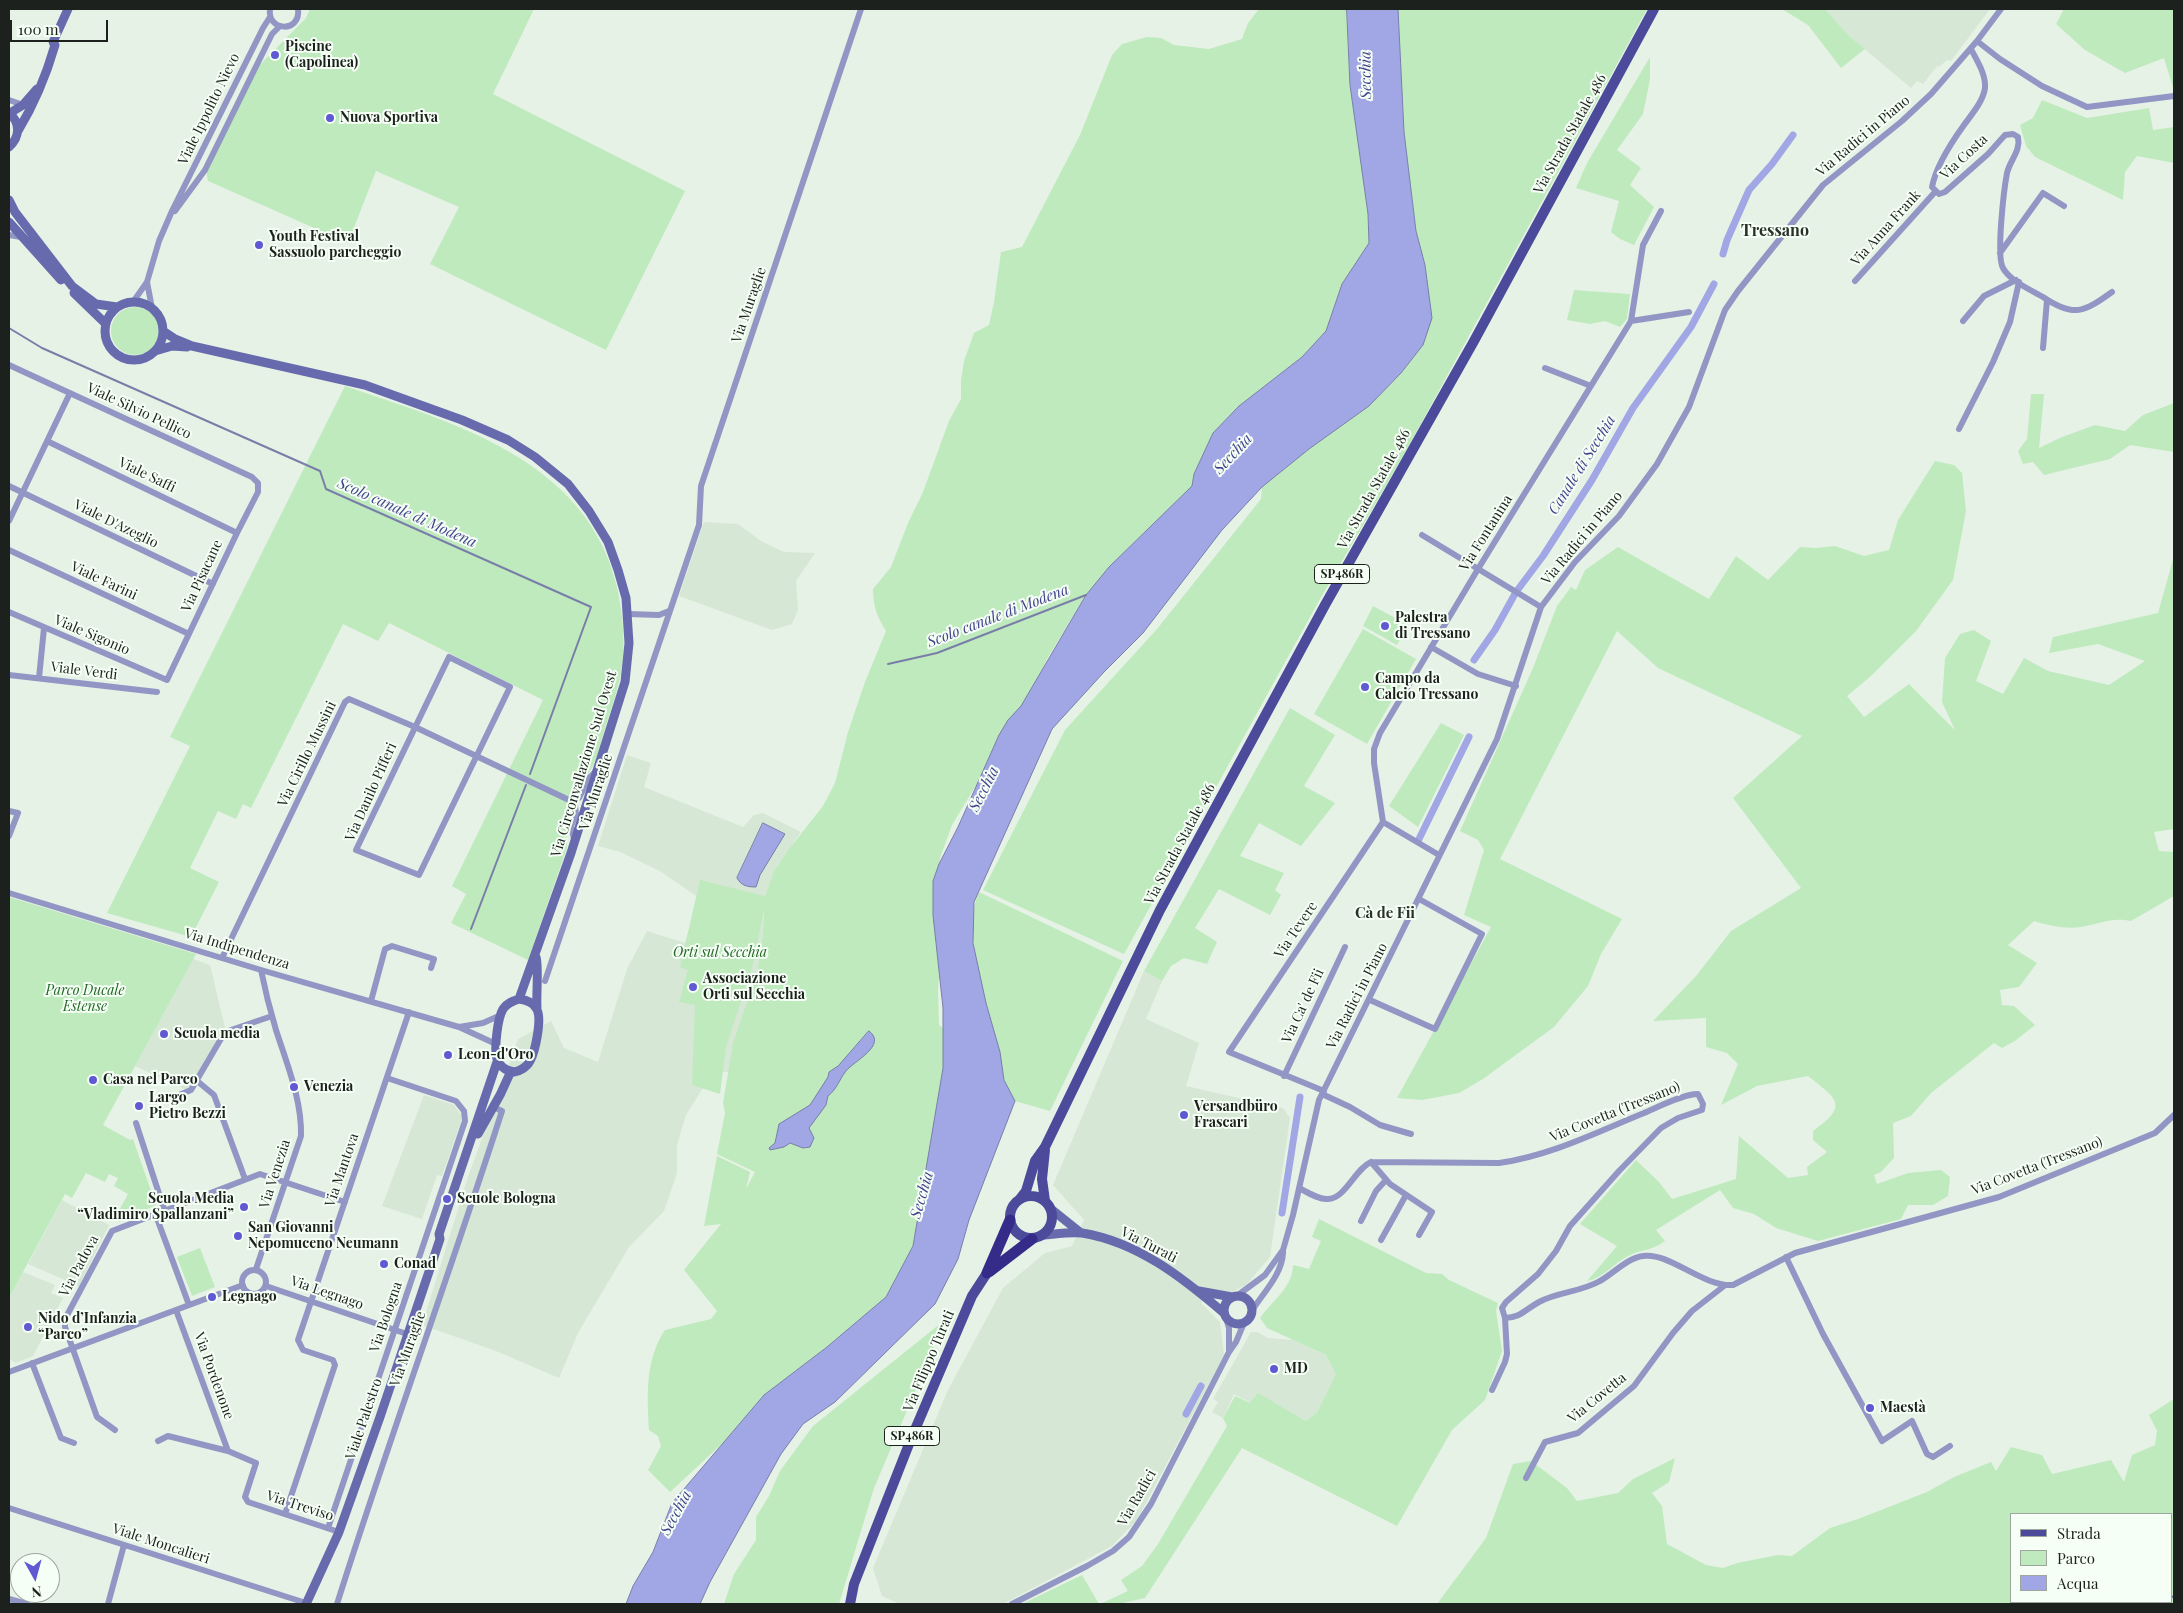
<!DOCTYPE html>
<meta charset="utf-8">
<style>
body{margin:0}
#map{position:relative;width:2183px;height:1613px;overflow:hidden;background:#e6f2e6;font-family:"Playfair Display",serif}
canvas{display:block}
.frame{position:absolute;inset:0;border:10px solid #1d211d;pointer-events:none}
.legend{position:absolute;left:2010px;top:1513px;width:162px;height:90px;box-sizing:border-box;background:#f5fff5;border:1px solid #9fa69f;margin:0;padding:6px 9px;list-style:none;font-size:15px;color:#1d211d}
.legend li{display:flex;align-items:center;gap:10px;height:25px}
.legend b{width:25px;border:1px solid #9fa69f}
.north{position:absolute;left:10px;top:1553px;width:50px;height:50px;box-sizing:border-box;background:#f5fff5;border:1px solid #9fa69f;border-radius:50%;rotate:173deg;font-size:14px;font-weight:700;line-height:20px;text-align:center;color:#1d211d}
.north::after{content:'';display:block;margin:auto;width:18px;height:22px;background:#5f5ad2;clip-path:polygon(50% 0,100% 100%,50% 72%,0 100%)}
.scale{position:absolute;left:10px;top:20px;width:98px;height:22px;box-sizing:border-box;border:2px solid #1d211d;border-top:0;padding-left:6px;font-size:15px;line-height:18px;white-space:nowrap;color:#1d211d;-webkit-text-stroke:4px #f5fff5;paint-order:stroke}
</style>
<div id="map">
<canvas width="2183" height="1613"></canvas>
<div class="frame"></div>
<ul class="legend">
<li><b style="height:6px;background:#4b4a9b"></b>Strada</li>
<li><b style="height:14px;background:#bfeabe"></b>Parco</li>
<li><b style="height:14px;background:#a1a6e5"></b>Acqua</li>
</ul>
<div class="north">N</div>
<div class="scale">100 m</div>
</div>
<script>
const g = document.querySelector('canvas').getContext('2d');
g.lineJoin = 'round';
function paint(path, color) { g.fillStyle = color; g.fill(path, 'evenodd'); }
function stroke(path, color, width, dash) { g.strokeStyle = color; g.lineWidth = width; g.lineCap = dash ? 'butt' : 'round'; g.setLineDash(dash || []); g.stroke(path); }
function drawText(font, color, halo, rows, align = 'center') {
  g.font = font + ' "Playfair Display",serif'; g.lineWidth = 4; g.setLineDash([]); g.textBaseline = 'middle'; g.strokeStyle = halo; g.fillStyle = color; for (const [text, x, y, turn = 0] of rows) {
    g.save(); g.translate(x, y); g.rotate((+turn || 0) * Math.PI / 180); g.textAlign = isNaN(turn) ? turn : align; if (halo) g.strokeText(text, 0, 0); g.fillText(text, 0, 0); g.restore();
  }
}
paint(new Path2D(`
 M1825,9H1990L1951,61L1947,60L1939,67L1937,66L1923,84L1917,81L1911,88L1849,36Z
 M704,522L738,524L761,541L784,552L815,553L796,581L798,610L792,624L772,630L679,596Z
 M627,755L651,763L644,787L743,827L754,815L763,813L801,832L774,871L764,899L763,933L757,973L730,1072H713L686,1115L677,1145V1173L664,1211L629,1247L578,1333L559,1378L496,1351L422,1325L468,1177L518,1039L551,1021L564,1048L598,1062L627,969L647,931L685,943L699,898L660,871L620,852L598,846Z
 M193,959L210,965L225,1028L221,1031L189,1091L135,1066Z
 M1144,971L1162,981L1146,1019L1199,1043L1186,1086L1283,1108L1290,1118L1270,1257L1247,1284L1231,1293L1213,1289L1201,1303L1220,1322L1224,1355L1137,1520L1112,1546L1003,1604H899L882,1596L873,1568L948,1390L1003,1288L1045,1253L1072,1246L1084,1220L1053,1185Z
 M424,1095L454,1105L461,1115V1122L442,1176L437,1175L422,1219L382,1206Z
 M62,1200L109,1225L79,1286L28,1264Z
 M23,1272L55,1285L51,1293L63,1298L33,1356L16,1363L9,1359V1298Z
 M1251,1332H1257L1268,1338L1293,1340L1326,1355L1337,1374L1318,1411L1306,1421L1258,1394L1251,1403L1234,1394L1223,1418L1212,1412L1218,1402L1213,1399Z`), '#d6e7d5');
paint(new Path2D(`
 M310,9H534L493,94L685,191L606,350L430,264L459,207L376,171L348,243L208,181L205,165L248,77L306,18Z
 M1259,9H1355L1356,35L1348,44L1350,85L1368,214L1369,243L1342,284L1326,331L1302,357L1239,406L1213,433L1194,474L1192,486L1109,567L1082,601L1047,659L1027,701L952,825L940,858L938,883L941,954L938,990L939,1025L943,1028V1068L913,1246L886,1297L827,1347L764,1395L725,1441L670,1492L648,1470L661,1446L658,1436L649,1430C647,1397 645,1359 665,1330L711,1319L717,1311L684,1270L721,1224L704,1226L717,1156L750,1172L746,1189L755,1172L717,1154L725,1113L723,1103L733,1043L757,973L763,933L764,909L754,961L726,1047L720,1094L692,1085L695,1005L679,1002L688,970L680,967L700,880L765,896L774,871L789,849L823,806L835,783L848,732L865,682L886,631C877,617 873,606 873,589L891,567L908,523L923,492L949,421L961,399V380L964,361L974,333L989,325L994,302L1001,252L1022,247L1080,135L1112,55L1122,44L1147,37L1161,38L1174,45L1209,49L1242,39L1248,23Z
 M1398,9H1647L1405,453L1320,599L1124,954L983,890L1065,730L1157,629L1261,499L1262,487L1309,449L1369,406L1401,373L1423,345L1425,265L1416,231L1404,132Z
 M1782,9H1825L1849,36L1865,49L1841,68L1808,25Z
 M2064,9H2174V91L2164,58L2125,73L2085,50L2056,24Z
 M1650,57V79L1643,114L1617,150L1641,168L1630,185L1654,207L1634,245L1620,239L1611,232L1619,201L1576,188L1587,163Z
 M2042,100L2087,118L2149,108L2153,130L2174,127V163L2137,156L2125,172L2123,200L2035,157L2026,146L2020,125L2033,118Z
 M1574,290L1630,294L1627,319L1620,327L1605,321L1590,324L1567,320Z
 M111 331a24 24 0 1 1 48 0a24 24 0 1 1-48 0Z
 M345,386C453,423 587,459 617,587C623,615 626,645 621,673C617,694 609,715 603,735C600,745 598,756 594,764C588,775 582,782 578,794L573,797L572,814L567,828V848L528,960L451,923L466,894L452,886L543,700L389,623L378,641L343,624L251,808L243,804L236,819L218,811L190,868L219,882L191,937L107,913L190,746L170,737Z
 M2031,394H2044L2039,448L2062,437L2095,425L2125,431L2143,415L2174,403V452L2130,445L2110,459L2044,475L2033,462L2023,464L2018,451L2027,439Z
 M1935,461L1954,465L1962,473L1966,511L1953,580L1916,631L1871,676L1847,696L1864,717L1909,684L1955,730L1942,702L1945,658L1960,634L1974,630L1991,641L1976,681L2003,694L2024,658L2048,671L2109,685L2145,661L2098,644L2049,653L2053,637L2158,613L2174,556V829L2154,832L2159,851L2174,852V896L2131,921C2111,917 2100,924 2081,927C2064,929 2050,926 2034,921L2008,945L2037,963L2019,987L2000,990L2002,1005L2014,1006L2035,1025L2015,1041L2002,1048L1994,1043L1931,1093L1911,1116L1893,1123L1894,1158L1881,1172L1874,1175L1877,1184L1908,1173L1941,1170L1950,1177L1948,1196L1933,1205H1908L1901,1219L1818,1241L1776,1228L1754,1214L1733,1208L1720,1190L1656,1230L1665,1241C1652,1251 1642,1249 1628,1256C1613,1264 1603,1278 1587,1281L1617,1246L1580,1224L1636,1160L1659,1182L1672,1199L1736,1179L1739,1136L1788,1178L1808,1175L1807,1167L1827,1152L1813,1140V1131C1850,1105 1837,1099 1808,1076L1757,1086L1721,1105L1738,1064L1727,1053L1706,1047V1018L1653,1021L1696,976L1731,931L1801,888L1733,798L1802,736L1658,668L1617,631L1500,859L1622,919L1601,954L1588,986L1554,1027L1483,1079L1459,1093L1422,1100L1397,1098L1491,927L1464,915L1484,850L1478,840L1460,831L1533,668L1557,606L1571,587L1576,590L1585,570L1618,547L1709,599L1736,556L1768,580L1800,547L1815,548L1835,546L1864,556L1889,550L1898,520Z
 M1373,606L1408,625L1397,645L1363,626Z
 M1363,629L1416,659L1367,744L1314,714Z
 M1290,708L1335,735L1304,786L1335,803L1301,846L1259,823L1240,856L1284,873L1275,890L1281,895L1270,915L1219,889L1195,928L1217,942L1207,964L1184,958L1171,966L1162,981L1144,971Z
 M1441,723L1464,735L1418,827L1389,806Z
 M979,892L1123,961L1050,1111L1015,1101C1012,1095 1007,1088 1005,1081C1000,1070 1001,1058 998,1047C987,1007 961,930 979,892Z
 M9,897L196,954L103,1125L130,1140L133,1139L156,1205L119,1222L116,1216L128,1194L114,1186L118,1178L109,1174L105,1182L86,1173L72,1198L65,1194L9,1298Z
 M1319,1219L1426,1273L1442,1274L1449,1280L1498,1303L1496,1311L1502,1351L1485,1400L1452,1430L1397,1526L1242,1448L1145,1598L1118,1604H1100L1128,1591L1121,1580L1142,1566L1158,1544L1227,1426L1223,1418L1235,1396L1250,1403L1258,1393L1306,1421L1318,1411L1336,1374L1326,1355L1267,1328L1260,1318C1272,1301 1293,1287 1293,1265L1309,1269L1321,1241L1312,1237Z
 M200,1248L215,1287L192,1296L177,1257Z
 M946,1319L874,1488L839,1604H724L734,1574L756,1540V1517L769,1496L780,1471L813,1426Z
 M2174,1399V1604H1437L1486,1538L1513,1464L1531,1461L1567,1488L1577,1501L1618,1493L1633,1479L1675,1458L1669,1482L1652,1493L1662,1506L1667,1544L1706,1565L1723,1568L1737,1563L1778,1555L1792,1556L1830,1528L1858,1519L1927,1492L1954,1477L1991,1462L1996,1471L2011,1447L2042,1455L2052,1474L2111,1460L2124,1482L2132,1455L2155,1445L2157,1431L2149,1415ZM2012,1514H2172V1602H2012Z
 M1082,1575L1099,1604H1022Z`), '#bfeabe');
const water = new Path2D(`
 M1347,9H1398L1404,132L1416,231L1425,265L1432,318L1423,345L1401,373L1369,406L1309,449L1262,487L1222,530L1143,633L1104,672L1052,729L974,902L973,943L986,1003L1000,1052L1004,1080L1015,1101L969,1220L958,1259L935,1304L835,1402L803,1424L781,1454L710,1582L700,1604H626L633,1586L653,1552L672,1503L764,1395L827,1347L886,1297L913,1246L943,1068V1008L933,915V881L939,864L958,827L999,735L1008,720L1021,706L1086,595L1109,567L1192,486L1194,474L1213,433L1239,406L1302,357L1326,331L1342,284L1369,243L1368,214L1350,85Z
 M763,823L785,834L760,875L756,887C748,887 741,886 737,878Z
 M869,1031C888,1045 854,1061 846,1071C839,1080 837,1089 828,1096L826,1105L809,1128L814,1138L810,1147L803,1148L790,1143L784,1147L770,1150L769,1148L775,1143L779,1124L810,1105L828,1077L829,1072L838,1066Z`);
paint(water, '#a1a6e5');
stroke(water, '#797ea9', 1);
stroke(new Path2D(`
 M9,328L42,348L320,471L326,489L591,607L530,774
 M888,664L937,653L1086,595
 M471,929L526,785
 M2172,1597L2174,1596
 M2158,1604L2163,1602`), '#797ea9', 2);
stroke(new Path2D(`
 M1723,254L1727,240L1749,190L1772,164L1793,135
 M1474,660L1495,630L1516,592L1543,556L1592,480L1633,408L1691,327L1714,284
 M1419,839L1469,737
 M1282,1213L1300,1097
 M1186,1414L1201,1386`), '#a1a6e5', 7);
stroke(new Path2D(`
 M270,9C267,32 301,33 298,9
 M1977,41L2000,59L2042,86L2087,107L2174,96
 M1971,49C1977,61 1986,74 1985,88C1983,102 1971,115 1964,125C1951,143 1936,166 1932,187L1939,194L1945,192L1988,154L2005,135L2013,134L2018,137C2021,151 2010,160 2007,173C2004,189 1996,256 2003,268C2010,281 2031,290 2043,297C2074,318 2084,312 2112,292
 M9,100L23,105
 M175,211L205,170L272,34L279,27
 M9,235L21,237
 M2000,253L2043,193L2064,206
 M1855,281L1935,192
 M147,282L152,308
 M133,302L147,282L159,241L172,211L263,28L270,17
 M1631,321L1689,312
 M1963,321L1984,296L2016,280
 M2043,348L2047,300
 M9,365L252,477L258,483V492L237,533L167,680L9,612
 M1545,368L1591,386
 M1959,429L1993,362L2010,322L2019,282
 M47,441L237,533
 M9,486L213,584
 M9,521L70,393
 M1422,535L1541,607
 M9,550L189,634
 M628,614L659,615L669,611
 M1431,647L1478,674L1516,686
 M449,657L510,687L419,875L356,850Z
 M9,675L157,692
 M39,678L44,628
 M569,800L579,798L589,778L597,770
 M9,811L18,813L9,836
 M1383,822L1374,763V749L1380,733L1478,569L1631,321L1643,245L1661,211
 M1383,822L1439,855
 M9,893L261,970L459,1027L496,1044
 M222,958L345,702L349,699L415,727L569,800L575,805L576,814L571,826L574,839
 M545,981L699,525L701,486L861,9
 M1370,1000L1435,1029L1482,934L1419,899
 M371,1001L385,949L392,946L434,959L431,968
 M459,1027L483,1023L501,1015
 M1284,1076L1345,947
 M196,1080L214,1095L245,1179
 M1324,1091L1229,1052L1383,822
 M1322,1094L1350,1107L1380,1125L1411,1134
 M179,1095L191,1090L222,1037L231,1030L272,1016
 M136,1123L164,1209
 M1371,1162L1390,1184L1432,1212L1419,1235
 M1299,1188C1307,1192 1319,1200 1328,1199C1345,1199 1355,1169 1371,1162L1499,1163C1550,1156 1597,1132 1644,1113C1658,1107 1683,1094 1698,1094L1703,1104L1702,1110L1678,1118L1661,1128L1619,1171L1570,1226L1556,1251L1538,1274L1506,1302L1502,1308L1505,1318C1520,1318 1526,1309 1539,1302C1557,1292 1581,1292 1600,1281C1613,1274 1627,1258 1643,1256C1670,1252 1702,1287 1733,1285L1795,1253L1999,1197L2155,1133L2174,1115
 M155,1213L189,1305
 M1361,1221L1376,1191L1386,1180
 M1381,1240L1406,1195
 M1283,1250L1293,1215L1319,1100L1497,739L1541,607L1575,562L1619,516L1657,464L1689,407L1725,310L1738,291L1823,185L1902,121L1931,94L1977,41L2001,9
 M1786,1257L1823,1334L1882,1441L1912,1421L1927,1454L1933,1457L1950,1446
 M256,1269L301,1136C302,1100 287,1064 276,1030C270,1010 265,990 261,970
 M242 1282a12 12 0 1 1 24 0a12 12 0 1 1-24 0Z
 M266,1286L407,1334
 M1238,1295L1265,1275L1283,1250V1253
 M1253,1309C1264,1292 1282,1274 1283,1253
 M176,1310L228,1451
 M1226,1318L1229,1328V1352
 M32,1363L61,1438L74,1443
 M9,1372L243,1285
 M1492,1390L1505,1362L1507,1354L1505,1318
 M115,1430L97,1417L65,1327V1319L112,1231L260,1174L345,1202
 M158,1441L168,1436L228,1451L256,1463L245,1497L248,1502L339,1532
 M1526,1478L1545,1442L1578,1433L1634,1386L1673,1333L1692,1311L1724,1286
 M9,1508L306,1603
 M285,1514L335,1365L333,1360L303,1350L298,1340L409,1012
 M328,1528L465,1121L464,1111L456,1101L387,1078
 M9,1599L27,1604
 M108,1604L124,1545
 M337,1604C389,1439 449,1276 502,1111L493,1107
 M1012,1604L1087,1566L1113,1551L1129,1537L1151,1504L1229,1352L1236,1342L1244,1323`), '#9296c4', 6);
stroke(new Path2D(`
 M9,113C21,123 20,137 9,147
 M10,113L23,105L37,89
 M18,131C35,103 46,76 55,45L53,42L68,9
 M9,200L15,212L72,286L96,304L117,307
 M9,222L61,280
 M74,293L106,324
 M105 331a29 29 0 1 1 58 0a29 29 0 1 1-58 0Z
 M163,331L175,339L192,346L365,385L462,420L508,440L535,457L568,484L589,511L608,542L618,570L626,598L629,643L625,682L571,853L519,999
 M155,351L172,346L187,347
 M536,957C539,962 536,998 537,1008
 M519,999C526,1000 533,1002 536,1008C543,1017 535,1052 530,1061C527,1067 520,1071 514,1072C492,1068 495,1049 497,1032C498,1024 499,1016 503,1009C507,1003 513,1001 519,999Z
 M478,1134L500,1095L511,1071
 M1051,1209L1081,1233
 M1044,1235C1056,1234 1070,1232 1082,1233C1138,1242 1183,1278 1224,1313
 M1199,1291L1232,1297
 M1224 1310a14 14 0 1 1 28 0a14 14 0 1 1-28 0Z
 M306,1604L339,1532L380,1417L440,1239L439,1234L497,1062`), '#676bad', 9);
stroke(new Path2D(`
 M1045,1150L1042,1179L1045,1201
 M1010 1217a21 21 0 1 1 42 0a21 21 0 1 1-42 0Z
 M1019,1200L1026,1191L1035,1161L1045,1147L1160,910L1325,605L1474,341L1654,9
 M850,1604L854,1584L911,1439L972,1296L987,1273`), '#4b4a9b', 10);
stroke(new Path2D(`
 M989,1272L1032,1239
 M987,1273L1010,1220`), '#352c8a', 11);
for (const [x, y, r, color] of [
 [275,55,5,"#5f5ad2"],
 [330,118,5,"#5f5ad2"],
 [259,245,5,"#5f5ad2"],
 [1385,626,5,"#5f5ad2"],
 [1365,687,5,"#5f5ad2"],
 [693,987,5,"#5f5ad2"],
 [164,1034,5,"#5f5ad2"],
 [448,1055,5,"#5f5ad2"],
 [93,1080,5,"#5f5ad2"],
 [294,1087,5,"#5f5ad2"],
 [139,1106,5,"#5f5ad2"],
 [1184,1115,5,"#5f5ad2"],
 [447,1199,5,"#5f5ad2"],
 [244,1207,5,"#5f5ad2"],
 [238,1236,5,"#5f5ad2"],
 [384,1264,5,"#5f5ad2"],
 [212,1297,5,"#5f5ad2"],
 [28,1327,5,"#5f5ad2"],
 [1274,1369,5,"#5f5ad2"],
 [1870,1408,5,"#5f5ad2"]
]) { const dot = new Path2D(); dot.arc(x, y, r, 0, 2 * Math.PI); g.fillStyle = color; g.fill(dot); stroke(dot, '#f5fff5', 2); }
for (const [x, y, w] of [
 [1342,574,55],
 [912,1436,55]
]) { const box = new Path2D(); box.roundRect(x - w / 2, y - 9.5, w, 19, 4); g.fillStyle = '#f5fff5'; g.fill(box); stroke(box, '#1d211d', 1); }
drawText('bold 12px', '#1d211d', null, [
 ["SP486R",1342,574],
 ["SP486R",912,1436]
]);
drawText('bold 14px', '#1d211d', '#f5fff5', [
 ["Piscine",285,47],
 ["(Capolinea)",285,63],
 ["Nuova Sportiva",340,118],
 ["Youth Festival",269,237],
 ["Sassuolo parcheggio",269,253],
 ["Palestra",1395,618],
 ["di Tressano",1395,634],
 ["Campo da",1375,679],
 ["Calcio Tressano",1375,695],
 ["Associazione",703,979],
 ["Orti sul Secchia",703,995],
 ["Scuola media",174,1034],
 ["Leon-d'Oro",458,1055],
 ["Casa nel Parco",103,1080],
 ["Venezia",304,1087],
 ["Largo",149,1098],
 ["Pietro Bezzi",149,1114],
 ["Versandbüro",1194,1107],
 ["Frascari",1194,1123],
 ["Scuola Media",234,1199,"right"],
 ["“Vladimiro Spallanzani”",234,1215,"right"],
 ["Scuole Bologna",457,1199],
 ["San Giovanni",248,1228],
 ["Nepomuceno Neumann",248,1244],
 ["Conad",394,1264],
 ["Legnago",222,1297],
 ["Nido d’Infanzia",38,1319],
 ["“Parco”",38,1335],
 ["MD",1284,1369],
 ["Maestà",1880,1408]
], 'left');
drawText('14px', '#1d211d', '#f5fff5', [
 ["Viale Ippolito Nievo",209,109,-64],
 ["Via Strada Statale 486",1570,134,-61],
 ["Via Radici in Piano",1863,136,-40],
 ["Via Costa",1964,157,-43],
 ["Via Anna Frank",1886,228,-48],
 ["Via Muraglie",749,305,-71],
 ["Viale Silvio Pellico",139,411,25],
 ["Viale Saffi",147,475,26],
 ["Via Strada Statale 486",1374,489,-61],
 ["Viale D'Azeglio",116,524,26],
 ["Via Fontanina",1486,533,-58],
 ["Via Radici in Piano",1582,538,-50],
 ["Via Pisacane",202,576,-65],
 ["Viale Farini",104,581,25],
 ["Viale Sigonio",92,635,23],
 ["Viale Verdi",84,671,7],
 ["Via Cirillo Mussini",307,754,-64],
 ["Via Circonvallazione Sud Ovest",584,764,-73],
 ["Via Danilo Pifferi",371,792,-66],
 ["Via Muraglie",596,792,-72],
 ["Via Strada Statale 486",1180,844,-62],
 ["Via Tevere",1296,930,-56],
 ["Via Indipendenza",237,949,17],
 ["Via Radici in Piano",1357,996,-63],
 ["Via Ca' de Fii",1303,1006,-65],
 ["Via Covetta (Tressano)",1615,1112,-22],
 ["Via Covetta (Tressano)",2037,1166,-21],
 ["Via Mantova",342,1170,-71],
 ["Via Venezia",275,1174,-72],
 ["Via Turati",1149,1245,27],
 ["Via Padova",79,1266,-62],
 ["Via Legnago",327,1293,19],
 ["Via Bologna",386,1317,-71],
 ["Via Muraglie",408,1349,-70],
 ["Via Filippo Turati",929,1361,-67],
 ["Via Pordenone",214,1376,70],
 ["Via Covetta",1597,1398,-39],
 ["Viale Palestro",364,1419,-71],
 ["Via Radici",1137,1498,-60],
 ["Via Treviso",300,1506,18],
 ["Viale Moncalieri",161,1544,18]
]);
drawText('italic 14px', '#236826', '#f5fff5', [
 ["Orti sul Secchia",720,953],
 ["Parco Ducale",85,991],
 ["Estense",85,1007]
]);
drawText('italic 15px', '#43428d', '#f5fff5', [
 ["Secchia",1366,75,-91],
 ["Secchia",1233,454,-47],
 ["Canale di Secchia",1582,465,-58],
 ["Scolo canale di Modena",407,513,24],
 ["Scolo canale di Modena",998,616,-21],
 ["Secchia",984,789,-63],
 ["Secchia",922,1195,-74],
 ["Secchia",676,1513,-61]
]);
drawText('bold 15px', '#293128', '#f5fff5', [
 ["Cà de Fii",1385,913]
]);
drawText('bold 16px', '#293128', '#f5fff5', [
 ["Tressano",1775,231]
]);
</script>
